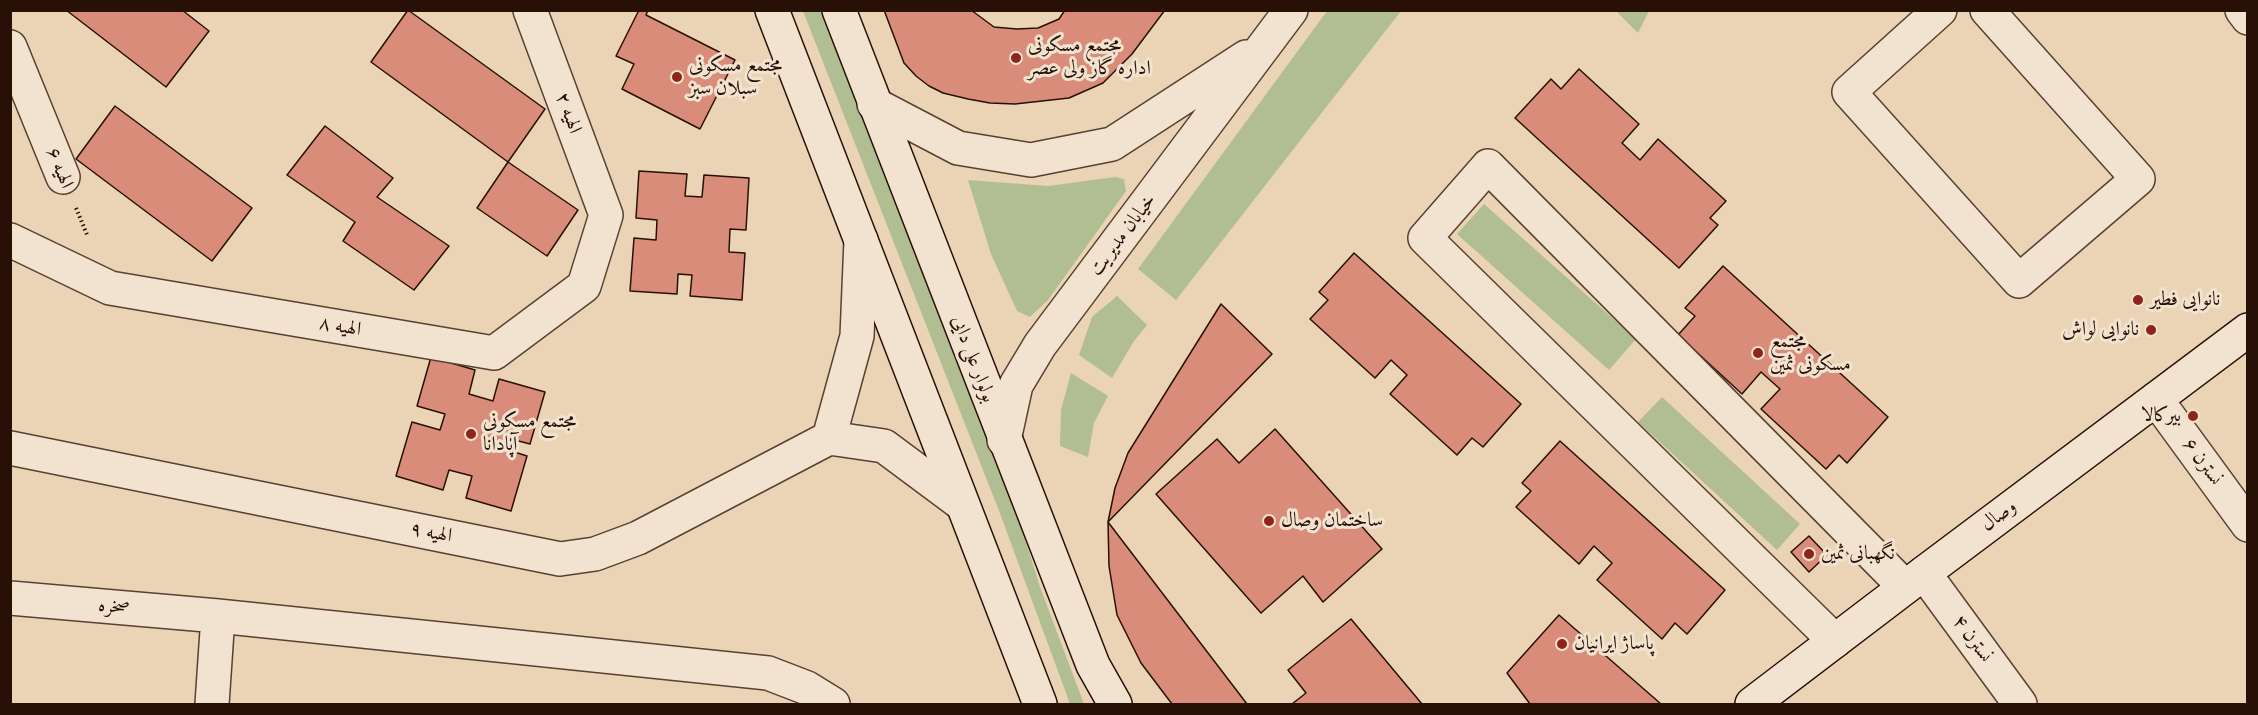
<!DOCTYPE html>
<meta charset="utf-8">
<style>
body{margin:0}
#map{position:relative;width:2258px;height:715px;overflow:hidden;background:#ead4b5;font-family:"Gentium Book Plus",serif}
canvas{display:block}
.frame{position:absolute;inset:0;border:12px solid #291006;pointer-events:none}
</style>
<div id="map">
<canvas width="2258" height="715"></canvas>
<div class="frame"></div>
</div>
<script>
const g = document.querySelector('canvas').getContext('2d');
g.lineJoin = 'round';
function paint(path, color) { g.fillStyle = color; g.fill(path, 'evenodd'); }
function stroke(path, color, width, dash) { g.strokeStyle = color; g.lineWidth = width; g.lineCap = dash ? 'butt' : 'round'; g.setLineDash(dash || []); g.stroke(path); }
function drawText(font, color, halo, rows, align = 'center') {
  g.font = font + ' "Gentium Book Plus",Amiri,serif'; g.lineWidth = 6; g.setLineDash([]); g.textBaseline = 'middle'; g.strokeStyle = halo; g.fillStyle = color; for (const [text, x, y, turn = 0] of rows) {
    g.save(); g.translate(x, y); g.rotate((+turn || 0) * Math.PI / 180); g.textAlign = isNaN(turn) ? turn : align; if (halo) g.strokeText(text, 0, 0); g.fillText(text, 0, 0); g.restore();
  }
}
paint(new Path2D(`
 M803,11H821L1016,510L1040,587L1084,704H1070L1001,516Z
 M1327,11H1401L1176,300L1138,269Z
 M1616,11H1649L1638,33Z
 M1115,177L1124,179L1126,191L1048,300L1030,317L1017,311L991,254L968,180L1048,186Z
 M1484,204L1636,339L1609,370L1457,234Z
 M1117,296L1147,325L1134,341L1112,378L1079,355L1092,317Z
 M1071,373L1108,396L1094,423L1088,457L1060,446L1061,410Z
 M1662,397L1800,524L1777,550L1638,422Z`), '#b1be91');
const building = new Path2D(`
 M66,10H182L209,31L166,87Z
 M408,10L545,109L508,162L371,62Z
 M639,10H648L646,15L735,60L700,129L622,89L634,64L616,56Z
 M884,10H971L994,27L1017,29L1038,28L1059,19L1065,10H1165L1132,54L1103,83L1069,98L1015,104L990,103L968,99L943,93L929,86L916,76L904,63Z
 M1579,69L1639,124L1622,143L1640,160L1658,139L1726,201L1710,218L1718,225L1679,268L1515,118L1551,79L1561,89Z
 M115,106L252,208L212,261L76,159Z
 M325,126L393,178L377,197L449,246L414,290L343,241L355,222L287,175Z
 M508,162L578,210L547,256L477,208Z
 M639,171L687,174L685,196L702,197L704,175L749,178L746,230L730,229L729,252L745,253L742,300L690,296L692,275L678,274L677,294L630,291L634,238L656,240L657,220L636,218Z
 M1354,253L1521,404L1483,447L1472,438L1457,455L1390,394L1407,375L1391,360L1375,378L1310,319L1328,300L1319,292Z
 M1723,266L1888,417L1847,463L1839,455L1826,469L1761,409L1780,389L1761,372L1742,394L1678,335L1695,316L1685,308Z
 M1221,304L1272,354L1108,522L1115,488L1128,453Z
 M431,357L475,370L469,394L493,401L499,379L545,392L530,444L511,439L508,450L527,456L511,511L466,498L472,476L449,470L443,490L396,476L412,422L440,430L445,414L417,406Z
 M1275,429L1382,549L1323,602L1303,576L1261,613L1156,494L1217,439L1239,463Z
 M1560,441L1725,590L1687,634L1675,623L1662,639L1597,580L1612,563L1594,546L1579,564L1516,507L1531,491L1522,483Z
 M1108,522L1247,704H1172L1141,663L1117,615L1109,566Z
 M1809,536L1827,555L1809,572L1791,552Z
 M1559,615L1661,704H1530L1507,673Z
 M1351,619L1422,704H1292L1306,693L1288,670Z`);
paint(building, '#d88c79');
stroke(building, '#291006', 1.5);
const minor = new Path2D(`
 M1940,10L1849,92L2019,281L2138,179L1987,10
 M2242,10L2248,18
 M10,47L63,177
 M10,240L110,288L494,353L584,286L606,215L530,10
 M2156,399L2248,525
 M829,438L857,336L861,240
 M829,438L884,446L962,504
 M10,448L560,559L595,554L638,538L829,438
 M1924,573L2020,704
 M10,598L218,616L768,673L807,688L833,704
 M1835,641L1425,238L1488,166L1905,587
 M212,704L218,616`);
const tertiary = new Path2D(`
 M874,104L958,148L1031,160L1112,144L1246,57
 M1004,440L1016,385L1040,345L1291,10`);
const secondary = new Path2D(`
 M772,10L1040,704
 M839,10L1093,665L1115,704
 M1752,704L1924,573L2248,330`);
stroke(minor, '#594132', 36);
stroke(tertiary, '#594132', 36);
stroke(secondary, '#291006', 36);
stroke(new Path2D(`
 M76,208L88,237`), '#291006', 4, [1.5, 3]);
stroke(minor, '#f1e3cf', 33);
stroke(tertiary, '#f1e3cf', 33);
stroke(secondary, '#f1e3cf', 33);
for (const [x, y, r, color] of [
 [1016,58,6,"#8f2418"],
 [677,77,6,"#8f2418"],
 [2138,300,6,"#8f2418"],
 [2151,330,6,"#8f2418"],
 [1758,353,6,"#8f2418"],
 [2193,416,6,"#8f2418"],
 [471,434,6,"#8f2418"],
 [1269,521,6,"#8f2418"],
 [1809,554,6,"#8f2418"],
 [1562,644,6,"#8f2418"]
]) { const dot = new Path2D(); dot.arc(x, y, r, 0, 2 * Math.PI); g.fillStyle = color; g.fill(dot); stroke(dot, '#f1e3cf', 2); }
drawText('20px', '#291006', '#f1e3cf', [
 ["مجتمع مسکونی",1028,46],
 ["اداره گاز ولی عصر",1028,69],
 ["مجتمع مسکونی",689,66],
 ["سبلان سبز",689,89],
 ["نانوایی فطیر",2150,300],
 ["نانوایی لواش",2139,330,"right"],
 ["مجتمع",1770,342],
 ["مسکونی ثمین",1770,365],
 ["بیرکالا",2181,416,"right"],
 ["مجتمع مسکونی",483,422],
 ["آپادانا",483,445],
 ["ساختمان وصال",1281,521],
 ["نگهبانی ثمین",1821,554],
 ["پاساژ ایرانیان",1574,644]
], 'left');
drawText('20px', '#291006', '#f1e3cf', [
 ["الهیه ۲",568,113,70],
 ["الهیه ۶",59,168,68],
 ["خیابان مدیریت",1123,235,-53],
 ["الهیه ۸",340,327,10],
 ["بولوار علی دایی",973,359,69],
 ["نسترن ۶",2202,462,54],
 ["وصال",1999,516,-37],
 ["الهیه ۹",431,533,11],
 ["صخره",114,607,5],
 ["نسترن ۴",1972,639,54]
]);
</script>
